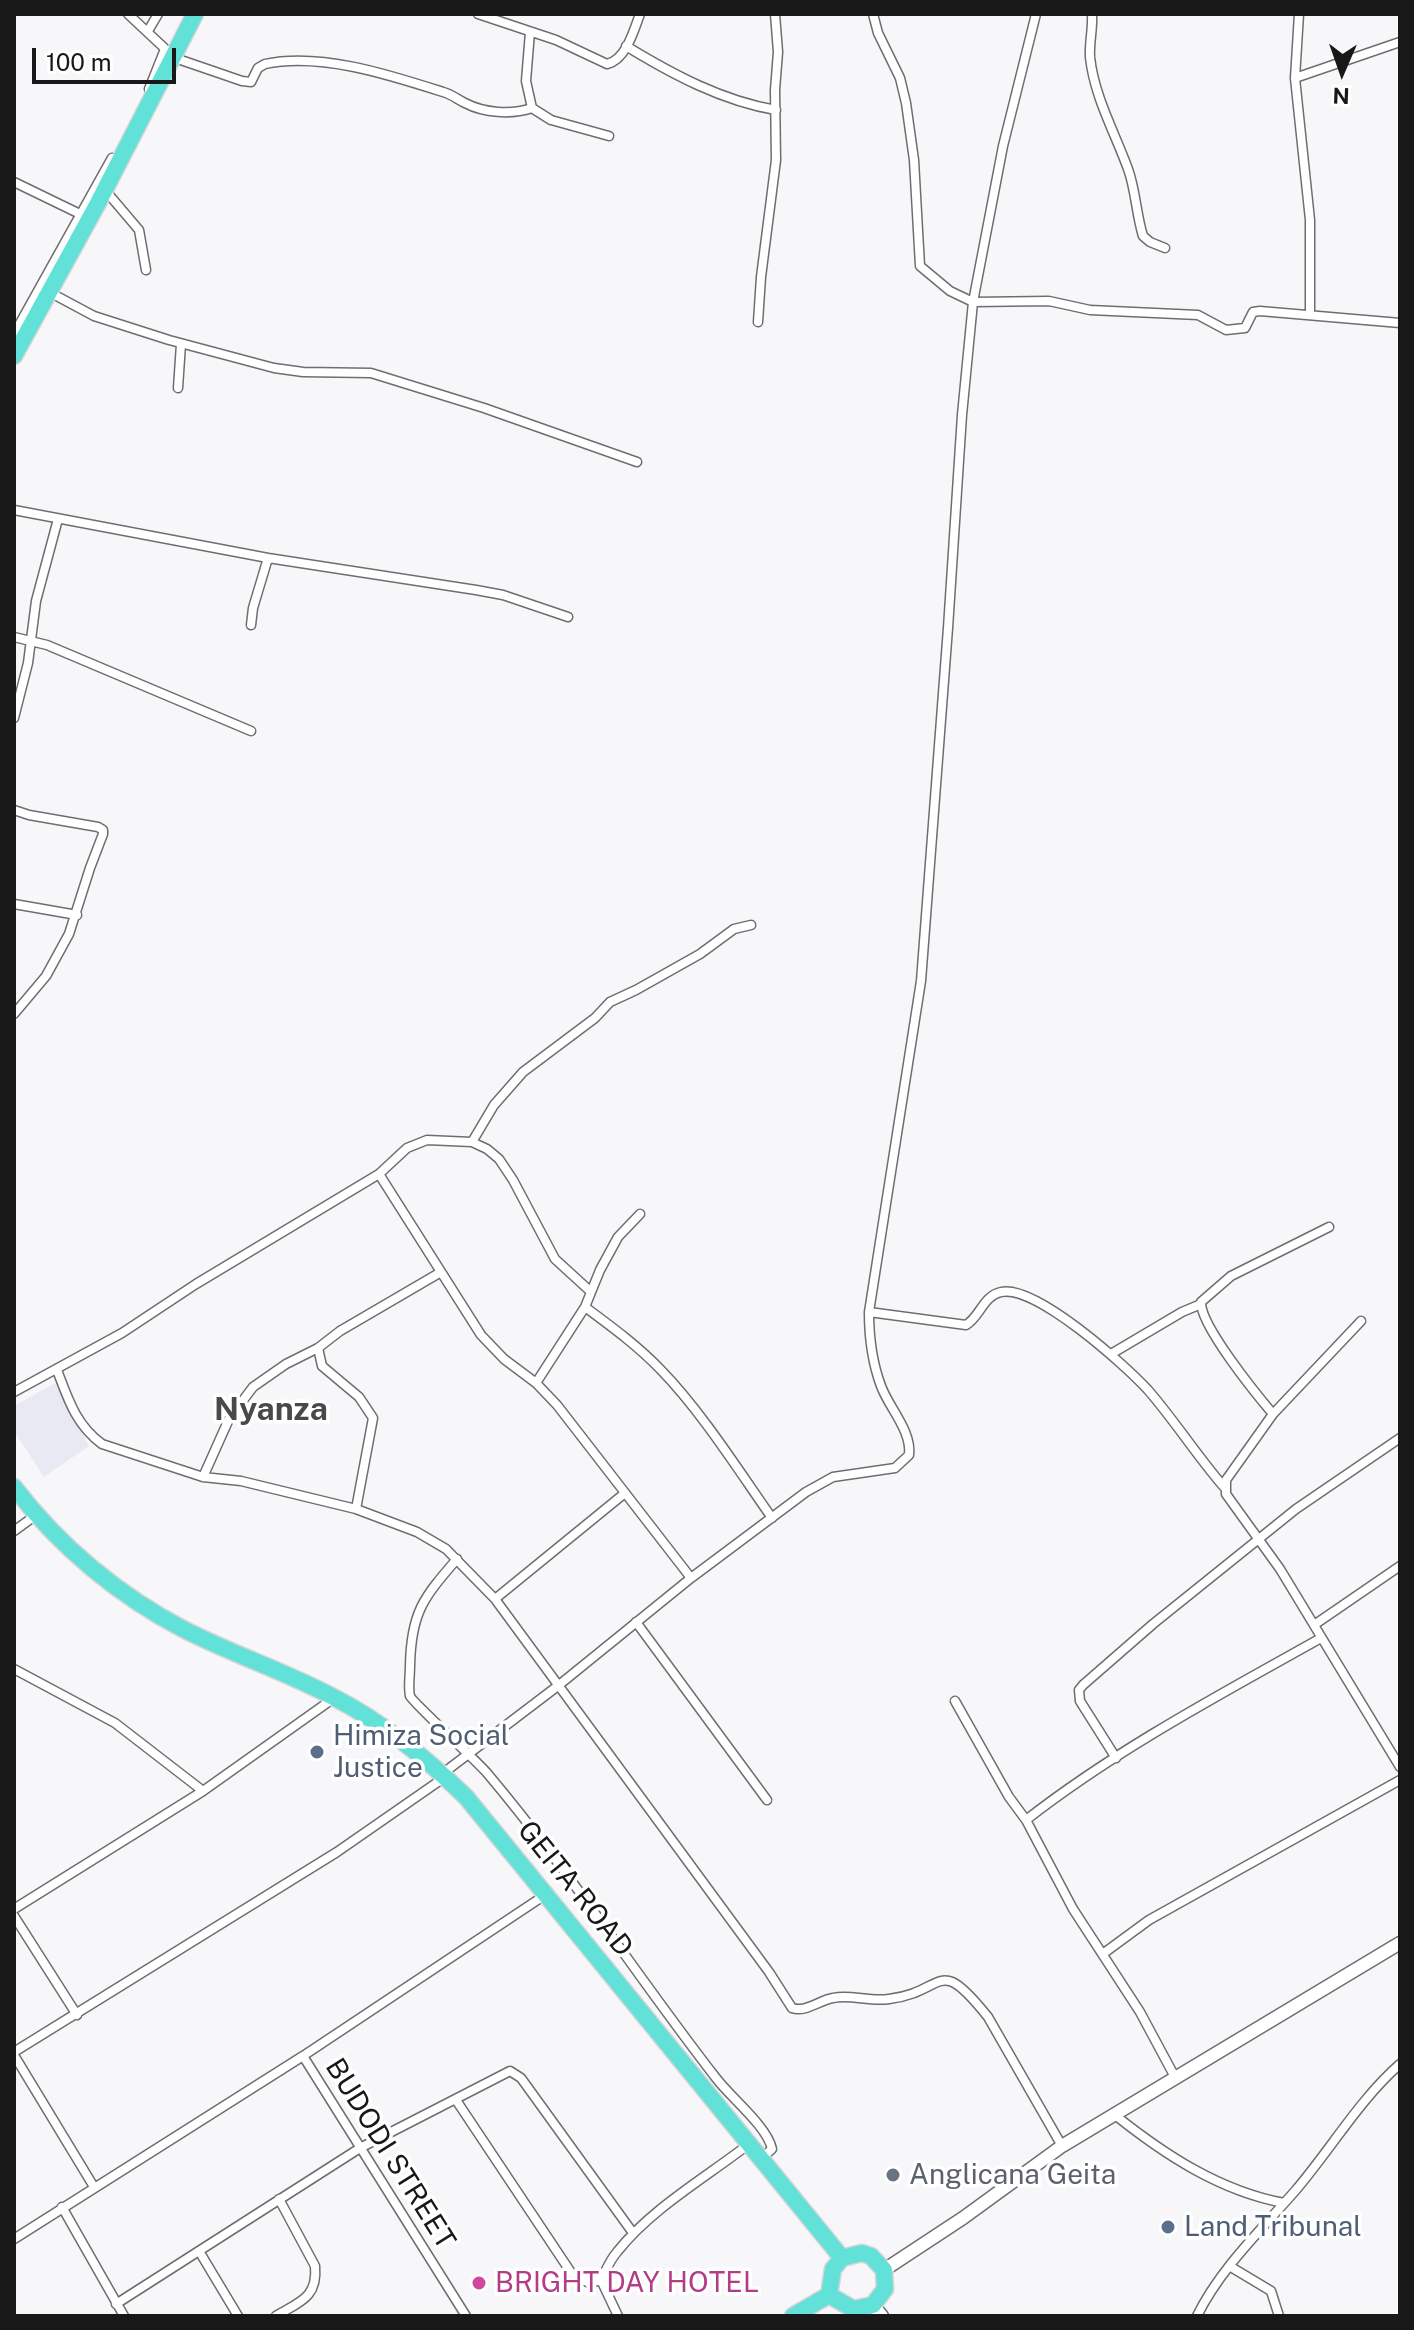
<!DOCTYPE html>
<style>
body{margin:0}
#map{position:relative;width:1414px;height:2330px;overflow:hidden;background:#f7f7fa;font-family:"Public Sans",sans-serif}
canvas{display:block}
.frame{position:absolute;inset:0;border:16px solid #181819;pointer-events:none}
.north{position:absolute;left:1302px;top:32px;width:80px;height:80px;-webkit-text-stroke:6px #fff;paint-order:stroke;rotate:182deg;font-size:22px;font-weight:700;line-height:32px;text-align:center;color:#181819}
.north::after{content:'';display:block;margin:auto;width:28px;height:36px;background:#181819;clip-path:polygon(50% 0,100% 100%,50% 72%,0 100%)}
.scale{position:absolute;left:32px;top:48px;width:144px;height:36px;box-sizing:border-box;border:4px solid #181819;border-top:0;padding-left:10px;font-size:24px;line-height:28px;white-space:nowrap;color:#181819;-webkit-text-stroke:6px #fff;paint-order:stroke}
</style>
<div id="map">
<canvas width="1414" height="2330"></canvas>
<div class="frame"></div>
<div class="north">N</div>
<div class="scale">100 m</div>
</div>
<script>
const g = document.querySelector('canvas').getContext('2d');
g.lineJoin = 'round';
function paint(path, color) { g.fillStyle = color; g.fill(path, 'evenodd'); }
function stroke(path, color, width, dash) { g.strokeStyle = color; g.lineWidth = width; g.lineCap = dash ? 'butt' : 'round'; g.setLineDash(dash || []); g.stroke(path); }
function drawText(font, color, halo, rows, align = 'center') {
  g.font = font + ' "Public Sans",sans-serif'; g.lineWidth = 7; g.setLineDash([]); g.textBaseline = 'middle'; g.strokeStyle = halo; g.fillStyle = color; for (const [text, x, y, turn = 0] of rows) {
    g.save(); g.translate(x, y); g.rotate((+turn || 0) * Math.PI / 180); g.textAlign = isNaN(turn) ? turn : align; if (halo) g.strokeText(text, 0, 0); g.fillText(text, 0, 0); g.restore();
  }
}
paint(new Path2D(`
 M55,1383L89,1446L44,1477L14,1431V1406Z`), '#e9e9f4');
const street = new Path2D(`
 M128,14L175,58L242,81L251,82L258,68L265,64C320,52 390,75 443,92C451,94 457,99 465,103C484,113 511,115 532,108
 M478,14L556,40L607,64C626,60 634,30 640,14
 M873,14L878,33L900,78L906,103L914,160L920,266L950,291L973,302L1049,301L1090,310L1198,315L1226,330L1245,328L1253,312L1260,311L1400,323
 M1092,14C1093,29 1089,43 1090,57C1094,96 1115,133 1128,169C1136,191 1136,214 1143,236L1150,242L1165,248
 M1299,14L1295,78L1310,220V315
 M148,31L158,14
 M530,32L526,81L532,108L551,120L609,136
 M626,46C672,74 722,101 776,110
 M1295,78L1400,42
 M149,89L165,49
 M14,182L80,214
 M105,190L139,230L146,270
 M51,293L94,316L169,340L274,368L303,372L371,373L484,408L637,462
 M758,322L761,277L776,160L775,90L778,52L775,14
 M14,334L112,158
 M178,388L181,344
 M14,510L268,558L476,590L503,595L568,617
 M251,625L253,608L268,558
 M14,637L47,645L251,731
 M14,718L28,663L36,601L58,519
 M14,810L29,815L98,827L103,830V834L90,868L69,934L46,976L14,1014
 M14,904L77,915
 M472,1142L494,1105L523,1072L595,1018L610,1002L636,990L700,954L734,929L751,925
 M379,1174L481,1335L504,1359L536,1383L557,1405L691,1578
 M585,1307C612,1327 638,1346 661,1370C701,1411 739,1471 772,1518
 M869,1312L966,1325C980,1317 983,1296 1001,1292C1035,1284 1125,1365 1148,1390C1175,1421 1197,1456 1224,1487
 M1361,1321L1273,1414L1226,1480V1494L1280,1569L1400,1767
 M318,1348L322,1366L359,1397L373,1418L356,1509
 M1111,1354L1182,1312L1201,1304
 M57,1370C68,1399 76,1425 102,1444L203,1477L241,1481L356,1509L417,1532L446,1549L495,1599L769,1972L792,2008C805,2013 820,2000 833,1998C850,1994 870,2002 889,1999C947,1992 936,1952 988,2017L1062,2146
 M536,1383L585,1307L600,1270L618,1237L640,1214
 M14,1392L122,1333L196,1284L379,1174L407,1148L427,1140L472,1142L487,1149L499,1159L513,1180L555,1259L590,1291
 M1273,1414C1256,1394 1200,1325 1201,1302L1231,1276L1329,1227
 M203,1477L229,1419L253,1387L286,1364L318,1348L340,1331L441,1272
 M14,1531L36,1515
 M457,1559C423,1598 411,1613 410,1666C410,1676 408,1687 410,1696C412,1702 477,1761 487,1773C569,1870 638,1978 716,2078C731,2098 767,2126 772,2149L761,2159
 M495,1599L625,1493
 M636,1622L767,1800
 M1314,1625L1400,1566
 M14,1669L115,1723L203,1791
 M955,1701L1009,1797L1026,1820L1073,1909L1140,2012L1176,2079
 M1116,1758L1080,1701L1079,1690L1083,1685L1153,1624L1296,1509L1400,1438
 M442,1774L559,1685L691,1578L806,1492L833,1477L895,1468L909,1455C912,1431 889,1408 881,1386C872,1362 869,1338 869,1312L921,981L948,628L962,415L973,302L1003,146L1036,14
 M1026,1820C1117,1749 1221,1694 1321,1638
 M14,1909L203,1791L334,1698
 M14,1916L77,2015
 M1104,1953L1149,1920L1400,1780
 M14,2052L337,1852L445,1777
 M14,2055L94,2187
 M303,2056L466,2316
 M456,2100L572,2274L589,2283L601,2280C606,2270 610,2260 617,2252C652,2208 705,2178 749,2144
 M1115,2115C1165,2155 1220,2191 1284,2203
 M62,2207L124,2316
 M14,2239L303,2056L545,1895
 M199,2251L238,2316
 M1231,2267L1271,2291L1279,2316
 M601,2280L618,2316
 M116,2304L360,2148L510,2071L521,2078L633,2233
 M276,2316C299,2302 318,2298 315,2266L279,2199
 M1197,2316C1220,2269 1261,2230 1295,2191C1331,2149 1359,2100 1400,2064`);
const secondary = new Path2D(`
 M884,2270L963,2218L1062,2146L1400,1943
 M873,2305L882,2316`);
const highway = new Path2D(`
 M14,356L98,203L195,14
 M14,1487C59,1546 119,1596 185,1630C234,1655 287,1672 335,1698C384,1723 427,1759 466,1797L842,2258
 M862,2253L871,2256L884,2270L885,2289L873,2305L853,2309L829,2295L833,2269L842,2258Z
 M793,2316L829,2295`);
stroke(street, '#6e6e71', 11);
stroke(secondary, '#6e6e71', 15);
stroke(highway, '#d5d5d6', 19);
stroke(street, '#fff', 8);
stroke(secondary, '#fff', 12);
stroke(highway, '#61e1d8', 16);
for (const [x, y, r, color] of [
 [317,1752,8,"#5c6f8a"],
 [893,2175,8,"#6b7280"],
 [1168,2227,8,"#5c6f8a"],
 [479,2283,8,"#d1479c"]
]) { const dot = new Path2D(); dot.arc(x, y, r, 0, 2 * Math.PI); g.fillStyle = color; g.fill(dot); stroke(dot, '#fff', 3); }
drawText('28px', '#4e5e75', '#fff', [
 ["Himiza Social",333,1736],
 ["Justice",333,1768],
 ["Land Tribunal",1184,2227]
], 'left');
drawText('28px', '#181819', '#fff', [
 ["GEITA ROAD",575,1889,51],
 ["BUDODI STREET",390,2154,58]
]);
drawText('28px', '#5b616d', '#fff', [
 ["Anglicana Geita",909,2175]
], 'left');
drawText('28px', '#b23c85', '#fff', [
 ["BRIGHT DAY HOTEL",495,2283]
], 'left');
drawText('bold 32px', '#49494b', '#fff', [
 ["Nyanza",271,1410]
]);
</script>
